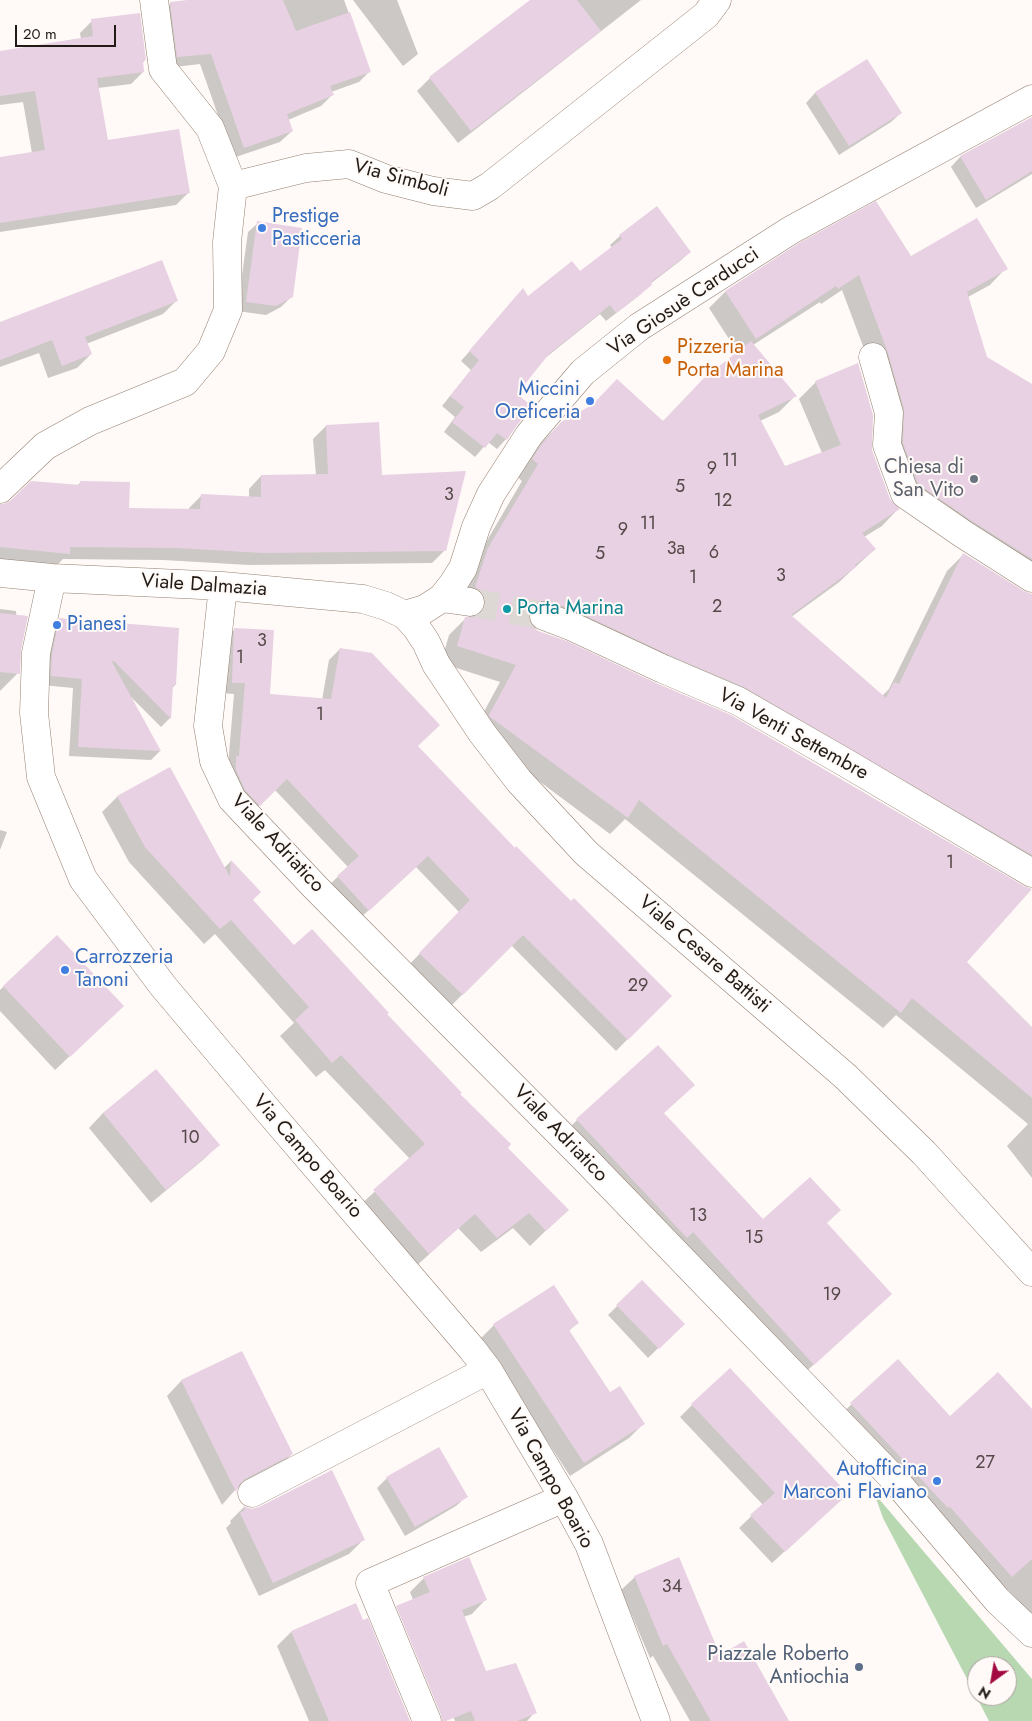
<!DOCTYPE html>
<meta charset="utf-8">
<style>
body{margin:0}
#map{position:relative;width:1032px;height:1721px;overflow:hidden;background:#fffaf7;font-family:Jost,sans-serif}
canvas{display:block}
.north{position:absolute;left:967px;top:1656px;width:50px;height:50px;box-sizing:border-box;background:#fffaf7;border:1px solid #a7a09c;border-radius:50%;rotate:212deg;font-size:14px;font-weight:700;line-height:20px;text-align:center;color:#221a14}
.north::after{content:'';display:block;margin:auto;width:18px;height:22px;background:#a30941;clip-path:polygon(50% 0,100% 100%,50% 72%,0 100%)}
.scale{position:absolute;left:15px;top:25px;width:101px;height:22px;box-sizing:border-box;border:2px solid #221a14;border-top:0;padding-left:6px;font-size:15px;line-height:18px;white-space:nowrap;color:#221a14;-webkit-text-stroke:4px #fffaf7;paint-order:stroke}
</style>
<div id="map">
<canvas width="1032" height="1721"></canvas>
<div class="north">N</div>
<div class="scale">20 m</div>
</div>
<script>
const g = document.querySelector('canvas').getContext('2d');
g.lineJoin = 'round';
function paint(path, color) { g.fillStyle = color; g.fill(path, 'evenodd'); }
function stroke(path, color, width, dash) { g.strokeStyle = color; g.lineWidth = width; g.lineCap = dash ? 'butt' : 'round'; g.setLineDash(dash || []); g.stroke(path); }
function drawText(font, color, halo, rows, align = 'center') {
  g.font = font + ' Jost,sans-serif'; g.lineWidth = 4; g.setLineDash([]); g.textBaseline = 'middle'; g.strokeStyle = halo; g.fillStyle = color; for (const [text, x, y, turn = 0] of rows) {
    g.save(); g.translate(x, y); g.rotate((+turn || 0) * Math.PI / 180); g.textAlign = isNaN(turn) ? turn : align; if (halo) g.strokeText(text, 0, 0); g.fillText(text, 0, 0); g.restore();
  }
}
paint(new Path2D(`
 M874,1493L1032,1679V1721H989L883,1518ZM977,1666H1007V1696H977Z`), '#b8d8b2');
paint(new Path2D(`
 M206,0H344L370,71L359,82L331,92L332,95L321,106L288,120L292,131L280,142L233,158L200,64L166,68L159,14L171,3Z
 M353,0H397L418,54L403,66Z
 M532,0H641L458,143L417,91L430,78Z
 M92,21L145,60L142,63L143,72L131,84L98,88L107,141L188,193L176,205L0,232V158L32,153L23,102L0,105V53L81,39L80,33Z
 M867,61L901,113L891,122L839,155L806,103L815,93Z
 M1029,120L1032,125V174L976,208L951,167L960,157Z
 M258,223L291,297L281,307L266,315L237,311L248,232Z
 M620,236L690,252L680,261L650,284L641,294L606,321L600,314L544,359L515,394L516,424L506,439L497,449L488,442L475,457L444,432L455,417L442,406L471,370L461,361L523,290L528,298L580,272L612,248L610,245Z
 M800,245L1006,268L990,285L968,297L986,358L1032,385V582L902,500L872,370L842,290L821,304L820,302L753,345L795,396L779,412L760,421L784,468L822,453L799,399L816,382L871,451L889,500L898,509L882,526L864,537L875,549L838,583L791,617L882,696L889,689L947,571L964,554L1024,593L1032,595V858L728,703L533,617H527L531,626L965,962L1032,1029V1178L1007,1146L1028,1124L896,1015L883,1028L625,819L610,834L473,732L500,682L441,663L449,635L466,618H469L468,612L459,604L472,566L522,481L516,476L525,462L544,440L561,423L662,422L738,353L709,308L725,292Z
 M176,301L163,314L86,344L91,354L77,368L48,378L39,353L0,367V324Z
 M326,426L381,477L445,550L432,563L249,565L163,560L63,559L56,566L0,561V505L77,486L81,482L128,510H189V508L202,495L249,498V489L261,476L316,475L313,439Z
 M0,609L16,611L19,650L18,673L0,691Z
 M60,620L175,685L172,688L170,718L161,727L131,697L160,751L151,760L69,756L73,688L42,685L50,629Z
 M235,629L269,695L322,700L329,660L340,649L417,746L515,850L670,996L616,1051L511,945L451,1006L409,965L459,912L416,867L357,921L326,888L348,867L275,790L248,816L228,766L234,694L221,693L223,641Z
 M169,768L224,868L231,861L251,900L294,947L386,1014L507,1148L567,1210L530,1246L513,1228L481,1252L458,1228L413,1269L358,1207L410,1159L325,1070L316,1077L280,1036L294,1023L215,934L204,944L129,862L102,812L117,797Z
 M0,830L7,832L0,850Z
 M57,937L108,1020L55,1070L0,1011V990Z
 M156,1071L218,1145L204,1159L151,1203L89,1128L103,1113Z
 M663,1114L763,1221L826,1223L876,1308L799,1378L563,1134L577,1120Z
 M642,1282L683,1324L648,1358L608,1315Z
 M553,1286L577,1323L569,1331L610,1394L643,1424L629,1438L570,1476L480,1339L494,1325Z
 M241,1352L292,1454L277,1468L236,1489L222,1505L167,1396L181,1381Z
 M898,1361L950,1418L1032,1411V1615L1003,1585L999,1588L839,1416Z
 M692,1405L834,1506L772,1563L739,1528L763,1505L680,1417Z
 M387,1478L466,1497L456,1506L405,1536L377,1488Z
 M244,1507L363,1540L349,1554L259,1596L226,1528L231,1523L230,1521Z
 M635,1577L719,1656L788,1721H690L653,1656L650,1658L621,1590Z
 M424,1578L486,1599L472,1614L463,1617L486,1673L535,1712L527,1721H455L410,1610L415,1605L410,1592Z
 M291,1632L409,1721H309L277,1646Z`), '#0003');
paint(new Path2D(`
 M187,0H283L296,31L350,12L371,72L330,86L334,95L287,114L293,131L244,148L211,54L177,57L170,2Z
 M530,0H577L601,31L471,131L429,77Z
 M140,13L146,60H143L144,72L97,78L108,140L179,129L190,193L0,223V157L45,150L35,91L0,96V51L93,36L91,19Z
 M867,59L902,113L849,146L815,92Z
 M1032,117V171L986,200L960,156Z
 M876,201L911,256L977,218L1008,269L967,292L987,357L1032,384V559L972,521L918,484L903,443L904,409L888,353L859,275L838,289L836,286L756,339L725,291L799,243Z
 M657,206L691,252L651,282L652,285L616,313L610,305L549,354L517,394L533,407L517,425L507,440L497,433L485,448L452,422L464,407L450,396L479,360L469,351L523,288L528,296L572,261L580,271L622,239L619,235Z
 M257,221L302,228L293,297L276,306L246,302Z
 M162,260L178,301L85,337L92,354L62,366L52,340L0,360V322Z
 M751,341L797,396L758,415L785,466L841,445L815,381L858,363L873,415L872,450L890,499L900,509L862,533L876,549L855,565L856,567L791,615L886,698L894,682L899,684L963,553L1024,591L1032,594V855L744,687L669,655L580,613L550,601H541L534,604L529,611V619L532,626L538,631L567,641L656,683L731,715L1024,886L1032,889L967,962L1032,1027V1098L912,998L901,1013L639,800L628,818L490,717L489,715L516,665L457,646L465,617L476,616L483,611L485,605L484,596L480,590L475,587L488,548L538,464L532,459L542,444L561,422L592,405L617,379L663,421L704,378Z
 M379,422L382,475L466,471L446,551L263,553L177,548L70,547V554L0,547V504H4L11,500L31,481L80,485V481L130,482L129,508L200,509L201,494L261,497V475L328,474L326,425Z
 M0,613L28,616L21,650L20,674L0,672Z
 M59,618L179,628L176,685H173L171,719L114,661L112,662L161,751L78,747L82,679L51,676L52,655Z
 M234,628L274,630L270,694L331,699L340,648L372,653L440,725L418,746L515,848L516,846L571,901L574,898L672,996L628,1040L523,935L463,995L419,953L470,900L428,856L369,911L337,876L359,856L287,779L260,806L245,790L236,770V756H239L245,683H232Z
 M170,767L230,877L231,860L261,892L253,900L294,945L312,929L389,1013L387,1014L462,1093L460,1094L511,1144L508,1148L569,1210L546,1231L529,1213L497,1238L475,1214L429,1254L373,1190L425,1144L341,1055L332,1063L295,1020L309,1007L231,920L220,929L145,847L117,796Z
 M57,935L124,1006L70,1057L3,986Z
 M658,1045L695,1085L664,1113L763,1219L810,1177L841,1210L827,1223L892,1294L814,1365L693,1232L687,1238L576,1119Z
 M156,1069L220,1145L166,1190L103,1113Z
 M642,1280L685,1324L659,1349L616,1305Z
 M554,1285L579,1323L569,1330L610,1392L620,1386L645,1424L584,1463L493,1324Z
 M242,1351L293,1454L245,1479L239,1485L236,1492L181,1380Z
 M898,1359L950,1416L998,1372L1032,1409V1559L1012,1577L950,1507L948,1508L850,1403Z
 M730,1368L848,1494L785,1552L750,1515L775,1493L691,1404Z
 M439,1447L468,1497L415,1527L386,1477Z
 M332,1470L365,1540L273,1583L240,1513L245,1510L243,1506L251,1509L259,1507Z
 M469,1557L487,1600L462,1610L486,1671L516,1663L537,1713L517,1721H475L471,1711L446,1721H442L441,1715L396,1606L430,1592L423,1577Z
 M679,1557L720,1655L744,1641L789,1721H711L667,1644L663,1646L634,1576Z
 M356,1603L363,1620L368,1618L410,1721H329L291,1631Z`), '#e8d1e2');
stroke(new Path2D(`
 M470,602L544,616`), '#ded8d5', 28, [28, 14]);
const minor = new Path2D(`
 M154,0L163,69L210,128L233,186
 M873,357L889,413L887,445L905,494L963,534L1032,578
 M0,489L45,446L90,421L185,382L211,351L228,310L227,242L233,186L306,168L349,164L386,179L433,191L473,196L490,186L706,15L717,0
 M0,573L52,578L223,586L363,599L386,606L405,615L416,627L426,642L436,664L482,733L519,781L586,853L845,1076L924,1153L1032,1272
 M52,578L36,653L34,713L41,777L83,879L163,986L270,1113L472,1349L488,1370L564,1498L589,1544L656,1721
 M223,586L208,726L214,761L232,799L315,887L586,1160L894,1479L998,1601L1032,1633
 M442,598L470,602
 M405,615L425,609L442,598L453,584L463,568L476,527L491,494L529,435L583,372L639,327L791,230L1032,99
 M544,616L573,627L663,669L738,701L846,763L1032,873
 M252,1493L488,1370
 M427,1721L370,1583L564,1498`);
stroke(minor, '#947f70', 29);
stroke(minor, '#fff', 28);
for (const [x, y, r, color] of [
 [262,228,5,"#3f7fe0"],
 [667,360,5,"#e8710a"],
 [590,401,5,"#3f7fe0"],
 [974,479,5,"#6b7280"],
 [507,609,5,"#0f9aa8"],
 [57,625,5,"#3f7fe0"],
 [65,970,5,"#3f7fe0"],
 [937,1481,5,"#3f7fe0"],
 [859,1667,5,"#5c6f8a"]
]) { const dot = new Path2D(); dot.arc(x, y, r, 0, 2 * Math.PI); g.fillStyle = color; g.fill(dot); stroke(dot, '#fffaf7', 2); }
drawText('18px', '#544848', null, [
 ["11",730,462],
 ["9",712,470],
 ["5",680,488],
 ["3",449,496],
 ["12",723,502],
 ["11",648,525],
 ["9",623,531],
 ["3a",676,550],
 ["6",714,554],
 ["5",600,555],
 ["3",781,577],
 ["1",693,579],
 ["2",717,608],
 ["3",262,642],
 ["1",240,659],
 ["1",320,716],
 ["1",950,864],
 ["29",638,987],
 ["10",190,1139],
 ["13",698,1217],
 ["15",754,1239],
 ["19",832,1296],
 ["27",985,1464],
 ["34",672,1588]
]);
drawText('20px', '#221a14', '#fffaf7', [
 ["Via Simboli",401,179,15],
 ["Via Giosuè Carducci",684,302,-34],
 ["Viale Dalmazia",204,586,4],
 ["Via Venti Settembre",793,735,29],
 ["Viale Adriatico",277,844,47],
 ["Viale Cesare Battisti",704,955,41],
 ["Viale Adriatico",560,1134,46],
 ["Via Campo Boario",307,1157,49],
 ["Via Campo Boario",550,1479,61]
]);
drawText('20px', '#366cbe', '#fffaf7', [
 ["Prestige",272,217],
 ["Pasticceria",272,240],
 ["Miccini",580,390,"right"],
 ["Oreficeria",580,413,"right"],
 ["Pianesi",67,625],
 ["Carrozzeria",75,958],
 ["Tanoni",75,981],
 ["Autofficina",927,1470,"right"],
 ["Marconi Flaviano",927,1493,"right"]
], 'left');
drawText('20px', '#c56008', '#fffaf7', [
 ["Pizzeria",677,348],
 ["Porta Marina",677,371]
], 'left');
drawText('20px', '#5b616d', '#fffaf7', [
 ["Chiesa di",964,468],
 ["San Vito",964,491]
], 'right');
drawText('20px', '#0d838f', '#fffaf7', [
 ["Porta Marina",517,609]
], 'left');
drawText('20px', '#4e5e75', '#fffaf7', [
 ["Piazzale Roberto",849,1655],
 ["Antiochia",849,1678]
], 'right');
</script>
